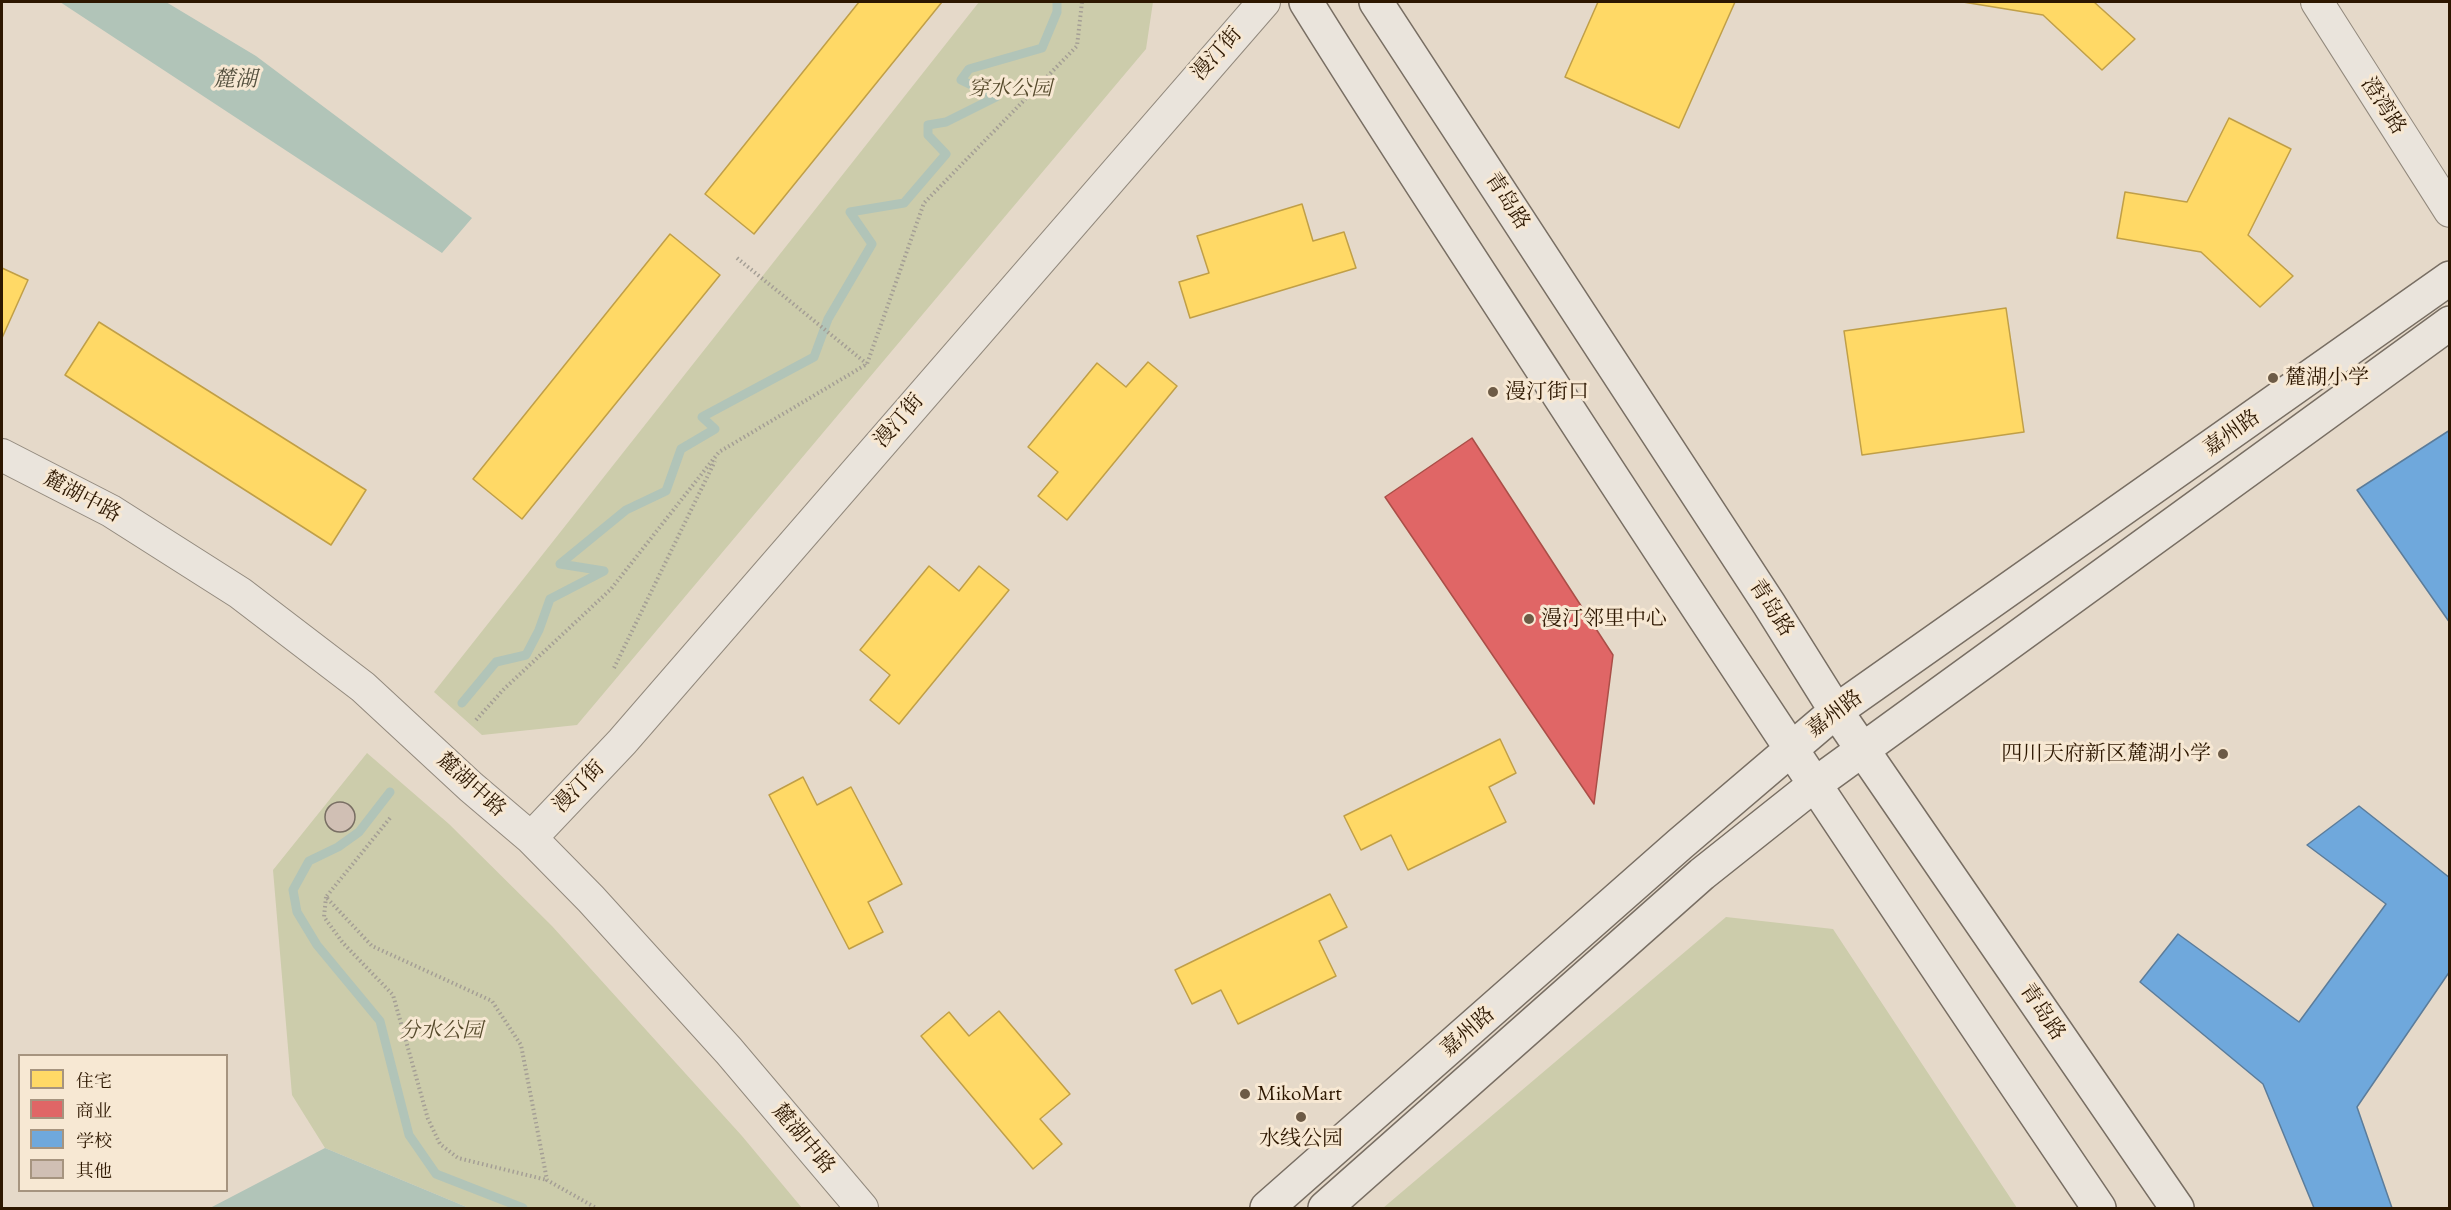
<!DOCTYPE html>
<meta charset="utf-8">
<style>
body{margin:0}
#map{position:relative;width:2451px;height:1210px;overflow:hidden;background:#e5d9c9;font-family:"EB Garamond","Noto Serif SC",serif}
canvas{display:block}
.frame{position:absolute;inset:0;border:3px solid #2d1700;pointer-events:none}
.legend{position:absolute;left:18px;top:1054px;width:210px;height:138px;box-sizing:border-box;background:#f7e8d3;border:2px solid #a6947f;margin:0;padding:8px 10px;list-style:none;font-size:18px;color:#2d1700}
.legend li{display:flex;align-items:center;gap:12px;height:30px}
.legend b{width:30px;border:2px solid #a6947f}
</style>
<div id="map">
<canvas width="2451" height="1210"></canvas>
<div class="frame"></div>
<ul class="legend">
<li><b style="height:16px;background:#ffd966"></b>住宅</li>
<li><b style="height:16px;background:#e06666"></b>商业</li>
<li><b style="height:16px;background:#6fa8dc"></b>学校</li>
<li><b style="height:16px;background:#d0bfb4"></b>其他</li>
</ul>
</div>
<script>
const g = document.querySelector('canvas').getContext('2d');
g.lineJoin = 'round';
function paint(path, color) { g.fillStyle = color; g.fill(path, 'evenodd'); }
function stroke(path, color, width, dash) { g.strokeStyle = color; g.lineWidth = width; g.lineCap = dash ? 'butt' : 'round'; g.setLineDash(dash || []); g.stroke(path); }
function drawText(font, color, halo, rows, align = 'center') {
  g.font = font + ' "EB Garamond","Noto Serif SC",serif'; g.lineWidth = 6; g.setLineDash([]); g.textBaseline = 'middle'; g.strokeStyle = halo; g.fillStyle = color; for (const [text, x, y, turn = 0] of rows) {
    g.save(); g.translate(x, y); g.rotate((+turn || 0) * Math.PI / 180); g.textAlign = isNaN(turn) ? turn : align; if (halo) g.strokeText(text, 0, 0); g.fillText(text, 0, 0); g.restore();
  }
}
paint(new Path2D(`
 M979,2H1153L1146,49L577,725L482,735L434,692Z
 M367,753L449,824L552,926L742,1136L802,1208H469L325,1148L292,1095L273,870Z
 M1726,917L1833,929L2017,1208H1383Z`), '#ccccab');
paint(new Path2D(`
 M60,2H166L256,56L472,218L442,253Z
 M325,1148L469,1208H210Z`), '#b1c4b8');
const homes = new Path2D(`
 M859,2H942L754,234L705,194Z
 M1598,2H1735L1679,128L1565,77Z
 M1963,2H2094L2135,39L2102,70L2043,15Z
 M2229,118L2291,149L2248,235L2293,276L2260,307L2201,252L2117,238L2125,192L2187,202Z
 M1302,204L1313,241L1344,232L1356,268L1190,318L1179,282L1209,273L1197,236Z
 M670,234L720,275L522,519L473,479Z
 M2,268L28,280L2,338Z
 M2006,308L2024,432L1862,455L1844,331Z
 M99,322L366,490L331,545L65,375Z
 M1148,362L1177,386L1067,520L1038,496L1058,472L1028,447L1097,363L1126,387Z
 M929,566L959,591L979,566L1009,590L899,724L870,700L890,675L860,650Z
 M1500,739L1516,773L1489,787L1506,822L1408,870L1391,835L1361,850L1344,816Z
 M803,777L817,805L851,787L902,884L868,902L883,932L849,949L769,795Z
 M1330,894L1347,927L1319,941L1336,976L1238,1024L1221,990L1192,1004L1175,970Z
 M999,1011L1070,1094L1040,1119L1062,1144L1033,1169L921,1036L949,1012L969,1036Z`);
paint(homes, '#ffd966');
stroke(homes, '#c09f47', 1.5);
const shops = new Path2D(`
 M1472,438L1613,655L1594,804L1385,497Z`);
paint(shops, '#e06666');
stroke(shops, '#aa4e47', 1.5);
const schools = new Path2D(`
 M2450,430V623L2357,490Z
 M2359,806L2450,878V971L2357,1107L2392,1208H2314L2263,1084L2140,982L2178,934L2299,1022L2386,904L2307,845Z`);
paint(schools, '#6fa8dc');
stroke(schools, '#5b7c9a', 1.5);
stroke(new Path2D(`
 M462,703L496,662L526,655L539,630L550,599L604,571L560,564L626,510L666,491L681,449L715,429L702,417L814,357L828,319L872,244L850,212L904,203L946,154L928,135V125L946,122L996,97L961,80L969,69L1042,48L1057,12V2
 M390,792L359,832L338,847L309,861L293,890L297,912L317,945L380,1021L409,1135L436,1174L523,1208`), '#b1c4b8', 9);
const building = new Path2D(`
 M325 817a15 15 0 1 1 30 0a15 15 0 1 1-30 0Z`);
paint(building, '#d0bfb4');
stroke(building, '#786e63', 1.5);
const street = new Path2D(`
 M2317,2L2450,211
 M2,455L111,511L240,593L363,687L471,787L531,838L591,899L729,1051L862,1208
 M531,838L622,742L1264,2`);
const secondary = new Path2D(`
 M1306,2C1386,131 1470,258 1553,386C1732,662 1915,936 2099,1208
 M1376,2L1769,604L1836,711L2177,1208
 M1267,1208L1680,844L1836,711L2450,278
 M1325,1208L1702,874L1814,785L2450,323`);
stroke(street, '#92897d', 34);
stroke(secondary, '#786e63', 36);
stroke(new Path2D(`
 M737,258L867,364
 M614,668L715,461
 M476,720L504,689L611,589L719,452L867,364L924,203L1077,46L1082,2
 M390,818L326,897L372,946L492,1001L521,1045L547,1180L596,1208
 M326,897L324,917L343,943L393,995L428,1119L440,1144L458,1158L547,1180`), '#a49e95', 4, [1.5, 3]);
stroke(street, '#eae4dc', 32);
stroke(secondary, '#eae4dc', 33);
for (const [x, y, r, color] of [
 [2273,378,6,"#6d5b46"],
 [1493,392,6,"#6d5b46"],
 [1529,619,6,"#6d5b46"],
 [2223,754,6,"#6d5b46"],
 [1245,1094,6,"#6d5b46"],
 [1301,1117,6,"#6d5b46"]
]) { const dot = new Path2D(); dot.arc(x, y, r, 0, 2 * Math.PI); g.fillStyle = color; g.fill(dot); stroke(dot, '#f7e8d3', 2); }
drawText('21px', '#2d1700', '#f7e8d3', [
 ["漫汀街",1217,54,-48],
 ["澄湾路",2383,106,57],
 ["青岛路",1507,201,57],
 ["漫汀街",899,421,-49],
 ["嘉州路",2232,433,-35],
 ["麓湖中路",82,497,28],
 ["青岛路",1771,608,57],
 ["嘉州路",1835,714,-37],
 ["麓湖中路",471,785,42],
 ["漫汀街",579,787,-46],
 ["青岛路",2042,1012,56],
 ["嘉州路",1468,1032,-41],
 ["麓湖中路",803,1139,50]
]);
drawText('italic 21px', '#564a2c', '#f7e8d3', [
 ["穿水公园",1010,89],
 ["分水公园",441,1031]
]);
drawText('21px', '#2d1700', '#f7e8d3', [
 ["麓湖小学",2285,378],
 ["漫汀街口",1505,392],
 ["漫汀邻里中心",1541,619],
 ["四川天府新区麓湖小学",2211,754,"right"],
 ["MikoMart",1257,1094],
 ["水线公园",1301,1139,"center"]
], 'left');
drawText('italic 22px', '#54503e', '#f7e8d3', [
 ["麓湖",235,80]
]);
</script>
